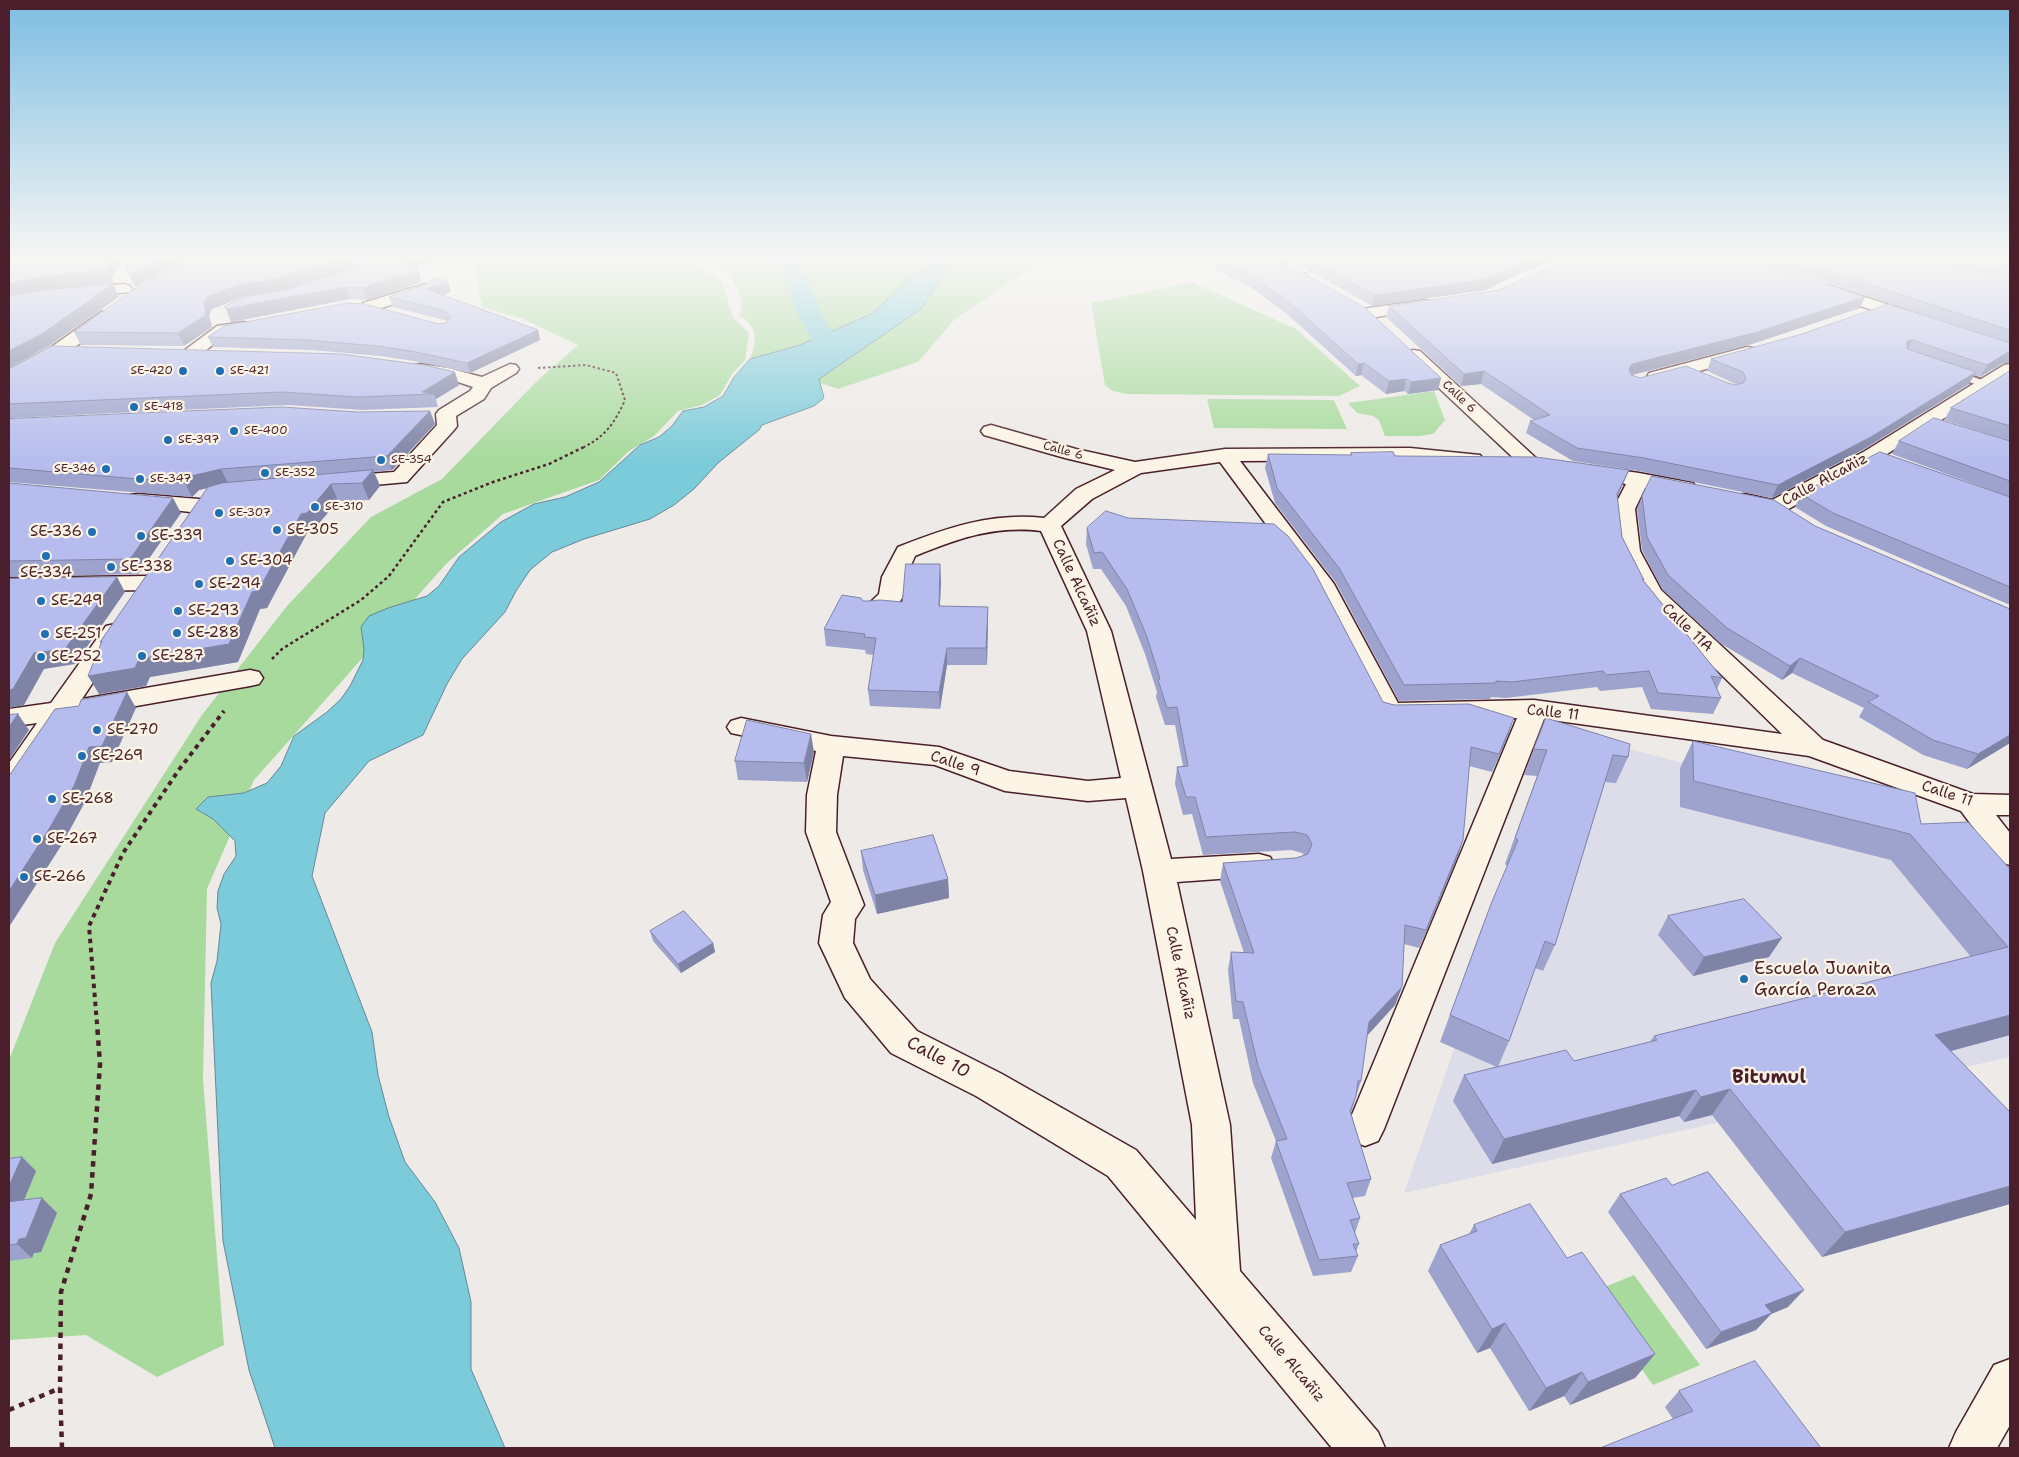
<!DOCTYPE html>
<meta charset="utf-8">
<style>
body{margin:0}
#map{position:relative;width:2019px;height:1457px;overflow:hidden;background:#eeeae7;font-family:"Shantell Sans",sans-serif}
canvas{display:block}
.frame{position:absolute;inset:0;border:10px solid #4a1f2b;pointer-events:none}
</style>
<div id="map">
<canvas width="2019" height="1457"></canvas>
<div class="frame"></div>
</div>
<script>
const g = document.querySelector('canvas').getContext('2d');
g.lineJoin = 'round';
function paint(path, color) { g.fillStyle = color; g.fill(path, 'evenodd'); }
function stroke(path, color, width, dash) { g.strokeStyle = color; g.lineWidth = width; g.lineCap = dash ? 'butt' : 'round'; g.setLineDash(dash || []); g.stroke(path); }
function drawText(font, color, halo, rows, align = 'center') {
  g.font = font + ' "Shantell Sans",sans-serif'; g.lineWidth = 4.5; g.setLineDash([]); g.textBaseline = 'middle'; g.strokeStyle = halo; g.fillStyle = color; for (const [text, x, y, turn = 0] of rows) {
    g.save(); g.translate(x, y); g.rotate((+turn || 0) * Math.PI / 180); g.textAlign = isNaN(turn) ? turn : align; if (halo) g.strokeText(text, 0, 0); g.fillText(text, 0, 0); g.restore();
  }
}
paint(new Path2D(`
 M1565,732L1969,838L2010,902V1057L1404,1193Z`), '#dddce9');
paint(new Path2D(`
 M473,258H685L722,281L733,317L749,333L745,360L732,374L720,395L702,405L678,411L654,436L629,451L599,480L503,514L446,564L254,780L207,889L203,1079L224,1345L157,1377L86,1335L9,1340V1060L55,943L202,715L287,606L371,517L442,479L539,379L578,345L523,319L482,307Z
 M704,258H1037L1040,261L955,319L918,362L838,389L750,359C757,342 758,325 739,316C746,303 737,285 727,273C722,267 711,262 704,258Z
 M1192,282L1296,329L1360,386L1339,396L1127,394L1113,391L1105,385L1091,303Z
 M1434,391L1445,420L1433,434L1419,436H1385L1379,420L1373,416L1357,413L1348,403Z
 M1207,399L1334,400L1347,429L1214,428Z
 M1634,1275L1700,1365L1653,1385L1588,1294Z`), '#a7da9c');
const water = new Path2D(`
 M934,258H953L921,309L819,379L824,398L814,406L762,425L759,430L718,463L694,489L674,505L650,519L584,539L552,552L530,570L516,591L505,612L462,659L447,684L423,735L369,761L325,813L312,876L372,1032L378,1075L389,1117L405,1162L435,1202L459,1248L471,1302V1369L505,1448H275L249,1370L223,1241L211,983L217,961L221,924L217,908L218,891L224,874L236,856L235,841L213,819L196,809L208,797L244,793L267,783L281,766L294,736L327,712L341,699L350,686L363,660L364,649L361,627L369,616L388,608L427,596L439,586L459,557L501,522L534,504L565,497L599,482L640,445L659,437L672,426L683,411L704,407L723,396L734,377L750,359L800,345L871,314Z`);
paint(water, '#7ccbda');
stroke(water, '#688694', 1);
paint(new Path2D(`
 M763,258H800L821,313L845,355L841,360L832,363L823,360L797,313L782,267L766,263Z`), '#7ccbda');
const lane = new Path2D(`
 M1952,370L1988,382L1989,384L1984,387L1948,375V371Z`);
const street = new Path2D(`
 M124,284L130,286L132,289L130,292L60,299L9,308V298L60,289Z
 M425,284L431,286L433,289L431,292L369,312L363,311L361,307L363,303Z
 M1827,285L1918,314L1920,318L1918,322L1912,323L1821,293L1819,290L1821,287Z
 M1424,300L1430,301L1432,305L1430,309L1369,318L1363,317L1361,313L1363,309L1369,308Z
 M107,311L113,312L115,316L113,320L62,356L16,381L9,382V370L50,348L101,312Z
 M243,322L249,323L252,327L249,331C243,332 235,332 229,334C213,340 202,361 184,357L181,353L217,326Z
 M1747,347L1753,348L1756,352L1753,356L1656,383L1649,381L1647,377L1649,373Z
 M1414,350L1420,351L1537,459L1540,463L1537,467L1530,469L1523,467L1408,359L1405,355L1408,351Z
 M420,364L448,368L482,377L510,364L516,365L519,369L516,373L491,388L484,399L456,416L457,426L454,430L407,482L341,488L334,486L330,482L334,478L341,476L394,472L437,425L436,414L439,410L470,391L473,387L446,378L414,373L411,369L414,365Z
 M2010,364V377L1879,459L1783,512C1768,515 1752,508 1737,505L1734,500L1737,495L1745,494L1772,500L1865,451L2004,365Z
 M991,425L1076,449L1135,462L1225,449L1410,448L1480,455L1483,459L1480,463L1473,465L1410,460L1240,461L1334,584L1398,703L1534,700L1782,734L1639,594L1618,551L1613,509L1626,484L1583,476L1580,472L1583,468L1590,466L1639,473L1693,483L1696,488L1693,493L1685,494L1645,488L1635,509L1640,551L1661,590L1823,740L1973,794L2010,795V815H1996L2010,833V865L1999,862L1961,811L1809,756L1544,719L1384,1129L1378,1141L1365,1146L1352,1141L1346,1129L1517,718L1389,721L1379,718L1311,585L1220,462L1141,473L1092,499L1061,526L1111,631L1171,859L1259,854L1270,857L1275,865L1270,873L1259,876L1177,882L1230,1125L1240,1271L1378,1432L1385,1448H1332L1108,1176L976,1096L891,1053L845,998L819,943L823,915L831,902L806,832L807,795L816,751L731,733L727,727L731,721L741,718L831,736L939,747L1009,771L1088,781L1121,778L1087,631L1041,531C995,525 957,539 915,556C912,563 908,571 906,578C904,584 904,592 902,598C895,611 879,618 865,615L862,610L879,594L882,577L898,547C946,528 992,512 1044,518L1076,489L1115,470L1065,458L984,435L981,431L984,427ZM843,756L935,765L1005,791L1088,801L1126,798L1143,871L1192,1125L1196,1220L1136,1150L1002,1074L917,1031L870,979L853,943L855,919L864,905L836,832L837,795Z
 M138,494L199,499L207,501L210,506L207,511L199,513L130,505L127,500L130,495Z
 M148,576L156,578L160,583L156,588L148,590L9,592V578Z
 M115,624L124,626L127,631L82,699L250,670L259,672L263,678L259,684L250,686L68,718L19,791L9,794V763L37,723L9,727V709L51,703L106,626Z
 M2010,1359V1425L1997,1448H1949L1956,1432L1994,1365Z`);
stroke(lane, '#4a1f2b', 4);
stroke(street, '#4a1f2b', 3);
stroke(new Path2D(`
 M1299,274L1313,271
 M538,368L586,365L616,373L625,400C615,422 606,436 584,447`), '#4a1f2b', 2, [2.5, 2.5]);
stroke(new Path2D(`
 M272,659L282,649L361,600L389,576L443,502L493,482L549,464L586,446`), '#4a1f2b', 2.5, [3, 3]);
stroke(new Path2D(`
 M97,1024L89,926L123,853L178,771L224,711`), '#4a1f2b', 4, [4.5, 4.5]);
stroke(new Path2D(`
 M9,1410L60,1388
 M62,1448L60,1388L61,1292L91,1194L100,1064L97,1023`), '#4a1f2b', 4.5, [5.5, 5.5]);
paint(lane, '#fcf5e5');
paint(street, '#fcf5e5');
paint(new Path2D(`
 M194,258H463L412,266L418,268L421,280L419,283L368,300L350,299L231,322L248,296L243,297L212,309L209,315L212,327L184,346L81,345L74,332ZM355,267H356L282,291Z
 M1216,258H1564L1520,273L1486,290L1372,306L1306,269L1288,264L1284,265L1441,378L1438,390L1408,394L1404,391L1386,394L1361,375L1356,376L1287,314L1252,288L1215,269Z
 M1752,258H1928L2010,278V363H2003L1980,377L1974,375L1969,384L1864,449L1772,498L1639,471L1573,461L1526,433L1530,421L1534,420L1481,384L1461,386L1386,317L1389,306L1500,290L1860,308L1752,344L1632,375L1640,378L1728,383L1736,385H1738L1707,371L1711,359L1957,326Z
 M1930,258H2010V278Z
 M451,292L442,295L538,330L540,340L470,373L414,361L380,356L311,350L213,347L208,337L446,323L448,321L393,307L389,297Z
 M9,369L459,385L436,399L438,407L362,410L288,405L9,418Z
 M2010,371V605L1826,526L1795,507L1801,494L2007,496L1892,454L1899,441L2007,440L1944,420L1951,408Z
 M430,411L435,424L392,470L374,472L380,486L369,500L338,501L314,529L308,531L267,608L260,609L238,662L150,677L146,686L99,694L101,644L100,642L208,488L199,490L192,497L9,482V419Z
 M1351,453L1629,470L1623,484L1617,497L1622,537L1644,580V581L1722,678L1717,689L1721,698L1713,714L1651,709L1642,687L1600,691L1597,687L1506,698L1491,697L1490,699L1399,701L1336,583L1275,503L1265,468L1268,454L1350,455Z
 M9,483L181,513L138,574L9,577Z
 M1642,496L1815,526L2010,609V743L1967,769L1923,755L1859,717L1864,708L1792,673L1782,680L1720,643L1662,589L1642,550L1637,509Z
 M1087,528L1383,702L1508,735L1492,772L1469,766L1463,840L1457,858L1419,948L1404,944L1402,987L1395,1005L1367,1036L1361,1081L1351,1113L1371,1179L1365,1196L1352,1198L1360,1218L1355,1233L1359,1244L1356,1252L1358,1256L1351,1272L1313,1276L1271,1158L1276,1141L1253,1083L1239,1019H1233L1228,970L1231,952L1244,953L1220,881L1223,863L1296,858L1304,855L1302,853L1291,850L1203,855L1192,814L1183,815L1175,784L1177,767L1183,766L1175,725H1165L1156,697L1157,692L1145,654L1126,606L1101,569H1093L1086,544Z
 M941,580L940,606L988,607L987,665H947L940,709L870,706L868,690L874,655L866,654L865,650L826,646L824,629L863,601L902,602Z
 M1546,718L1628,757L1616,783L1605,782L1555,945L1543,971L1535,968L1509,1041L1498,1067L1574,1061L1650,1042L1654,1036L1971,957L1891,860L1680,807V768L1693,741L1921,824L2010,869V1035L1951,1051L2010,1112V1204L1822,1257L1712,1115L1684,1122L1679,1116L1492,1164L1453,1101L1464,1075L1497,1067L1440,1042L1481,930L1507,866L1505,864L1537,776L1524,775Z
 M814,752L807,782L738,780L735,761Z
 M861,851L948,879L949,898L877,914L863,870Z
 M1668,916L1769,957L1693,976L1658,935Z
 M650,931L713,943L715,952L681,973L653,941Z
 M22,1157L36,1171L24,1200L42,1198L57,1213L41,1252L34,1253L32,1258L9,1261V1159Z
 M1672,1185L1788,1307L1771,1314L1756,1330L1706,1349L1608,1212L1620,1194Z
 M1474,1225L1567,1258L1655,1354L1635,1378L1570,1405L1564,1396L1529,1411L1490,1348L1477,1353L1428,1271L1440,1245L1469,1234Z
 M1679,1391L1821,1448L1673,1419L1665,1407Z`), '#9da3cd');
paint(new Path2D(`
 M111,258H125L112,277L113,283L60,287L9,297V283L107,265Z
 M163,258H191L135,287L129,275Z
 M343,258H352L355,267L282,291L243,297L212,309L209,315L212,327L184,346L178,333L204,303L207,297L238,285Z
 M389,258H463L393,269Z
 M1280,258H1288V264L1279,267V261Z
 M1536,258H1564L1520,273L1486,290L1372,306L1375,295L1523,262Z
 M418,268L421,280L419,283L368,300L363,288Z
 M448,282L451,292L429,299L426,289Z
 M113,284L119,297L49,346L9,368V351Z
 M345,287L350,299L231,322L226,309Z
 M1865,297L1860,308L1752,344L1628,376L1629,369L1632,364Z
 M538,330L540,340L470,373L467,363Z
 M1912,340L1906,352L1907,341Z
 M2010,351V363H2003L1980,377L1987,365Z
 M1364,363L1361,375L1356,376L1358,364Z
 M1484,371L1481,384L1461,386L1464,374Z
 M455,372L459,385L436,399L434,394L422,392Z
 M1976,372L1969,384L1864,449L1772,498L1778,485Z
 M1441,378L1438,390L1408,394L1411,382Z
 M1406,379L1404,391L1386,394L1389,381Z
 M430,411L435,424L392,470L387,456Z
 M221,469L228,483L199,490L192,497L185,483L191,476Z
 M373,470L380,486L369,500L362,483Z
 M1629,470L1623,484L1611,509L1617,494Z
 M331,484L338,501L314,529L308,531L267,608L260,609L238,662L150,677L146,686L99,694L88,676L139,659L252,592L301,514Z
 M173,498L181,513L138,574L130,559Z
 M940,564L941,580L939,623V606Z
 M117,577L125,592L75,664L44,669L24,705L9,708V690L34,653Z
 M988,607V623L987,665L986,648Z
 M947,648V665L940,709L939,692Z
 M1800,658L1792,673L1782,680L1790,666Z
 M127,692L136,708L112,762L100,763L85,802L61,846L9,927V891L89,747Z
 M18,714L29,730L9,760V725Z
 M1514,718L1508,735L1492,772L1499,754Z
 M811,734L814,752L807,782L804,763Z
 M2010,735V743L1967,769L1978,754Z
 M1463,840L1457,858L1419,948L1426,930Z
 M948,879L949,898L877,914L875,895Z
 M1782,938L1769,957L1693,976L1704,957Z
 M713,943L715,952L681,973L678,964Z
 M1402,987L1395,1005L1363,1040L1369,1022Z
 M2010,1015V1035L1913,1061L1935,1035Z
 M1730,1089L1712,1115L1684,1122L1701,1097Z
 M1696,1090L1679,1116L1492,1164L1504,1139Z
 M22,1157L36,1171L17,1217L9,1209V1186Z
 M2010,1186V1204L1822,1257L1845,1232Z
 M42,1198L57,1213L41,1252L34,1253L32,1258L17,1244Z
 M1804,1290L1788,1307L1771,1314L1756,1330L1706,1349L1721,1332L1765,1305Z
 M1505,1323L1490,1348L1477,1353L1492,1329Z
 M1655,1354L1635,1378L1570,1405L1588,1382Z
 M1582,1372L1564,1396L1529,1411L1546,1388Z`), '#7f84a7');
const building = new Path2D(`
 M9,258H111L107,265V271L54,275L9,283Z
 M131,258H163L129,275L126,266Z
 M194,258H343L277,279L238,285L207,297L204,303L206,315L178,333L74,332L133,290Z
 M359,258H391L418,268L415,271L363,288L345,287L226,309L225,306L248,296L286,290L358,267L361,261Z
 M1216,258H1280L1279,261L1282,265L1294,268L1364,307L1441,378L1411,382L1406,379L1389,381L1364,363L1358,364L1289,302L1253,277Z
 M1306,258H1536L1523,262L1489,279L1375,295Z
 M1575,258H1748L1865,297L1757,332L1632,364L1629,369L1631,375L1640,378L1686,366L1728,383L1736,385L1743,383L1746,379L1743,372L1711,359L1802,334L1888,304L2010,343V351L1987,365L1912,340L1907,341V349L1976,372L1871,437L1778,485L1644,458L1577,448L1530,421L1550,415L1484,371L1464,374L1389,306L1500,290L1537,272Z
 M1789,258H1928L2010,278V330Z
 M1980,258H2010V265Z
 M435,277L448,282L426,289L538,330L467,363L411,351L376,346L307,340L208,337L224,326L347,303L364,304L439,324L446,323L451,317L446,311L389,297L430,283Z
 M113,284L42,334L9,351V296L54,289Z
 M52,346L341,354L424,365L455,372L422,392L434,394L357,397L282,392L9,404V369Z
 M2010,371V426L1951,408Z
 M282,407L357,412L430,411L387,456L221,469L191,476L185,483L9,468V419Z
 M1934,418L2010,441V481L1899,441Z
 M1393,452L1395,456L1536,457L1629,470L1617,494L1622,537L1644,580L1642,579L1722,678L1711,676L1721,698L1658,693L1649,671L1606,675L1603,671L1512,682L1496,681V683L1404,685L1339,568L1277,488L1268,454L1352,455L1351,453Z
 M1880,452L2010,497V587L1833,513L1801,494Z
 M373,470L362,483L331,484L307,513L301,514L258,591L252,592L229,644L139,659L135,668L88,676L102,641L100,642L208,487L222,483Z
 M1652,476L1774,500L1815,526L2010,609V735L1978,754L1933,740L1868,702L1879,696L1800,658L1790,666L1727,628L1668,575L1647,537L1642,496Z
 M9,483L173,498L130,559L9,561Z
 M1106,511L1128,518L1274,524L1288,536L1313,569L1383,702L1394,705L1469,704L1514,718L1499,754L1471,747L1463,840L1426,930L1405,925L1402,987L1369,1022L1361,1081H1358L1356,1096L1350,1111L1371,1179L1347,1183L1360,1218L1350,1220L1359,1244H1353L1358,1256L1319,1260L1276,1141L1287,1139L1258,1066L1243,1002L1236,1001L1231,952L1254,953L1223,863L1296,858L1308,854L1312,844L1307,835L1295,832L1206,837L1195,797H1186L1177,767L1188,766L1177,707L1167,708L1158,680L1160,679L1147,637L1127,589L1102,552L1094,553L1087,528Z
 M906,564H940L939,606L988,607L986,648H947L939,692L868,690L876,638L864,637L865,634L824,629L842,595L861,598L863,601H869L880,600L902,602Z
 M117,577L65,649L34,653L13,689L9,690V579Z
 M127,692L102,746L89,747L74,786L49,829L9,891V776L55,709L79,706L81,700Z
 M18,714L9,727V715Z
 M1546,718L1630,744L1628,757L1613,755L1555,945L1545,941L1509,1041L1450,1015L1491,904L1518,840L1515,838L1547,750L1534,749Z
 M747,720L811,734L804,763L735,761Z
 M1693,741L1915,793L1921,824L1968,822L2010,869V1015L1935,1035L2010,1112V1186L1845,1232L1730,1089L1701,1097L1696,1090L1504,1139L1464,1075L1566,1050L1574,1061L1657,1040L1654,1036L2008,947L1910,834L1694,781Z
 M933,835L948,879L875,895L861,851Z
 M1744,899L1782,938L1704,957L1668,916Z
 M684,911L713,943L678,964L650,931Z
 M22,1157L9,1186V1159Z
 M1708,1172L1804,1290L1765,1305L1772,1313L1721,1332L1620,1194L1666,1178L1672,1185Z
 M42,1198L26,1238L19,1239L17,1244L9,1245V1202Z
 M1530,1204L1567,1258L1582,1252L1655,1354L1588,1382L1582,1372L1546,1388L1505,1323L1492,1329L1440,1245L1477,1231L1474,1225Z
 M1755,1361L1821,1448H1600L1693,1411L1679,1391Z`);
paint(building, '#b6bdee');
stroke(building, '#7f84a7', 1);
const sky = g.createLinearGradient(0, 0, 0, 462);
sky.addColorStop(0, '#7dbde2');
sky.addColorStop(0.56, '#f7f6f4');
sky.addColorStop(1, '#f7f6f400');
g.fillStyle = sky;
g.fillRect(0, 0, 2019, 462);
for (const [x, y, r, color] of [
 [183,371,5,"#1f6fb2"],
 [220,371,5,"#1f6fb2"],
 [134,407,5,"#1f6fb2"],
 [234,431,5,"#1f6fb2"],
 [168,440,5,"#1f6fb2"],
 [381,460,5,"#1f6fb2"],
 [106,469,5,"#1f6fb2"],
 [265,473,5,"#1f6fb2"],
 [140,479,5,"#1f6fb2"],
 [315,507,5,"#1f6fb2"],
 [219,513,5,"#1f6fb2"],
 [277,530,5,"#1f6fb2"],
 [92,532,5,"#1f6fb2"],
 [141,536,5,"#1f6fb2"],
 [46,556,5,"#1f6fb2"],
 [230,561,5,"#1f6fb2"],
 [111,567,5,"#1f6fb2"],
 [199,584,5,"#1f6fb2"],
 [41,601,5,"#1f6fb2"],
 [178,611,5,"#1f6fb2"],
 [177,633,5,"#1f6fb2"],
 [45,634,5,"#1f6fb2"],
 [142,656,5,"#1f6fb2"],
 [41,657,5,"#1f6fb2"],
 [97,730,5,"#1f6fb2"],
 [82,756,5,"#1f6fb2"],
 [52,799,5,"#1f6fb2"],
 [37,839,5,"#1f6fb2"],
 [24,877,5,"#1f6fb2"],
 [1744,979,5,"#1f6fb2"]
]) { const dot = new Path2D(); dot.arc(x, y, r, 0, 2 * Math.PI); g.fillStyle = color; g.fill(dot); stroke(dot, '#fcf5e5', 2); }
drawText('12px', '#4a1f2b', '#fcf5e5', [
 ["SE-420",173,371,"right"],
 ["SE-421",230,371],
 ["SE-418",144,407],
 ["SE-400",244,431],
 ["SE-397",178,440],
 ["SE-354",391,460],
 ["SE-346",96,469,"right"],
 ["SE-352",275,473],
 ["SE-347",150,479],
 ["SE-310",325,507],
 ["SE-307",229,513]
], 'left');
drawText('12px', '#4a1f2b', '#fcf5e5', [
 ["Calle 6",1459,397,43],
 ["Calle 6",1063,451,15]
]);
drawText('15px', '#4a1f2b', '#fcf5e5', [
 ["Calle Alcañiz",1825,480,-28],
 ["Calle Alcañiz",1076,583,65],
 ["Calle 11A",1687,628,43],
 ["Calle 11",1553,713,6],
 ["Calle 9",955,764,18],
 ["Calle 11",1947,794,18],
 ["Calle Alcañiz",1180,973,78],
 ["Calle Alcañiz",1291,1364,50]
]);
drawText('15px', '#4a1f2b', '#fcf5e5', [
 ["SE-305",287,530],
 ["SE-336",82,532,"right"],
 ["SE-339",151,536],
 ["SE-304",240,561],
 ["SE-338",121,567],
 ["SE-334",46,573,"center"],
 ["SE-294",209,584],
 ["SE-249",51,601],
 ["SE-293",188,611],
 ["SE-288",187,633],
 ["SE-251",55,634],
 ["SE-287",152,656],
 ["SE-252",51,657],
 ["SE-270",107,730],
 ["SE-269",92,756],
 ["SE-268",62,799],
 ["SE-267",47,839],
 ["SE-266",34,877]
], 'left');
drawText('18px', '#4a1f2b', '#fcf5e5', [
 ["Escuela Juanita",1754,969],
 ["García Peraza",1754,990]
], 'left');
drawText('18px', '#4a1f2b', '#fcf5e5', [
 ["Calle 10",938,1058,28]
]);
drawText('bold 19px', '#4a1f2b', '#fcf5e5', [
 ["Bitumul",1769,1078]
]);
</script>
